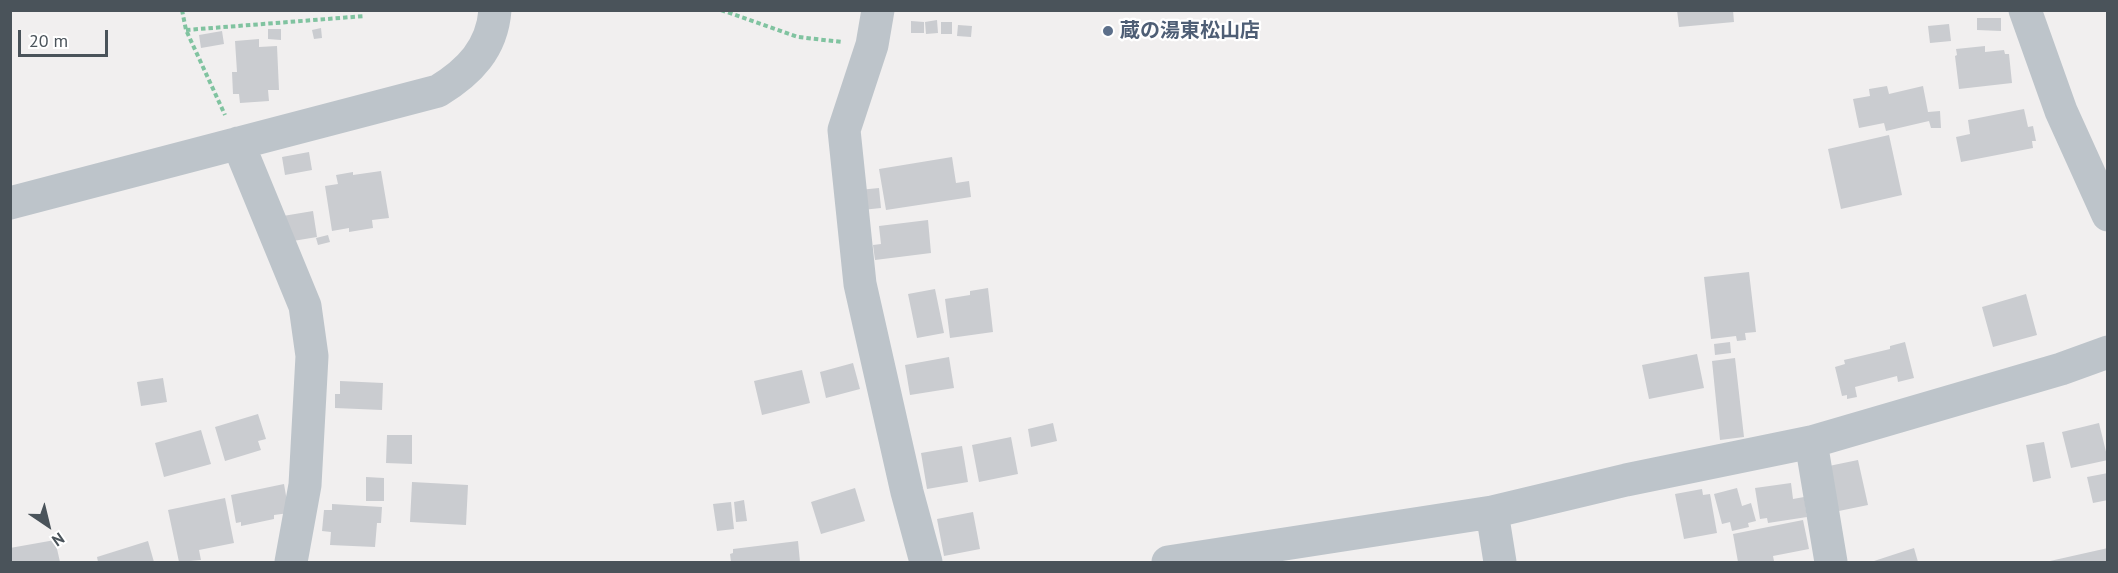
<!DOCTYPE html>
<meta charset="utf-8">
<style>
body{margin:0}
#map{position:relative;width:2118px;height:573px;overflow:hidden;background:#f1efef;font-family:"PT Sans",sans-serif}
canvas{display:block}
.frame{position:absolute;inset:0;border:12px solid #4a535a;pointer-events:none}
.north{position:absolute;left:18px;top:495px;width:60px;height:60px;-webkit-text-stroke:4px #fff;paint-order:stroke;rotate:145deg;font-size:16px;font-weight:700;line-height:24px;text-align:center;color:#4a535a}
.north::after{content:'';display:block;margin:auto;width:21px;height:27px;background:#4a535a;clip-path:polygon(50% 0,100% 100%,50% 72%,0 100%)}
.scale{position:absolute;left:18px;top:30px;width:90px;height:27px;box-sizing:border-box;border:3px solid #4a535a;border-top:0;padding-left:8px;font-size:18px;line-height:21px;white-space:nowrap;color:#4a535a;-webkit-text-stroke:4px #fff;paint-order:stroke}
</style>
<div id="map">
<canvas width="2118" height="573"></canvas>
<div class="frame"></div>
<div class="north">N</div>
<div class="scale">20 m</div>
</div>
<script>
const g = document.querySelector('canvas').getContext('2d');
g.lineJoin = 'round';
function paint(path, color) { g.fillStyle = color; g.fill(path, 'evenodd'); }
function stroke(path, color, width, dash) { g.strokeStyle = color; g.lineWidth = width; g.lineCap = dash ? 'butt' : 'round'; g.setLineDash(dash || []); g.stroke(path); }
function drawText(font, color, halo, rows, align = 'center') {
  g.font = font + ' "PT Sans","Noto Sans JP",sans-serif'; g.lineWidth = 4.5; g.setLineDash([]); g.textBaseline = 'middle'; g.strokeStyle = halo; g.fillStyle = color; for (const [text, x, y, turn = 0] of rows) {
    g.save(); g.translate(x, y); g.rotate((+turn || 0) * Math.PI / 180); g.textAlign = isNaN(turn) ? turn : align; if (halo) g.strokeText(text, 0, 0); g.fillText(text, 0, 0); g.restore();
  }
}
paint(new Path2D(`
 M1677,10H1733L1734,22L1679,27Z
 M1977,18H2001V31L1977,30Z
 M937,20L938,33L926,34L925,22Z
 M911,21L924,22V33H911Z
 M941,22H952V34H941Z
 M1949,24L1951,41L1930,43L1928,26Z
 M958,25L972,26L971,37L957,36Z
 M321,28L322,38L314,39L312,30Z
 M268,29H281V40L268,39Z
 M222,31L224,44L201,48L199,35Z
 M259,39V47L277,46L279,90H268L269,101L240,103L239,94H233L232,72H237L235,41Z
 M1985,46V52L2004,50L2005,54H2009L2012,83L1959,89L1955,56L1957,55L1956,49Z
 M1887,86L1889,94L1923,86L1928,112L1940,111L1941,128H1931L1929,121L1886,131L1884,123L1859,128L1853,99L1870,96L1869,89Z
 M2024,109L2028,127L2033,126L2036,141H2032L2033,148L1961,162L1956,137L1970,134L1968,120Z
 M1889,135L1902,195L1841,209L1828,149Z
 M309,152L312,170L285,175L282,157Z
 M952,157L956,183L969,181L971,197L886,210L879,169Z
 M381,171L389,218L372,220L373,228L349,232V228L332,231L325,186L338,184L336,175L353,172V175Z
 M879,188L881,208L862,210L859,190Z
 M313,211L317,237L287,242L283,216Z
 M928,220L931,253L875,260L873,245L881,244L879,226Z
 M328,235L330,242L318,245L316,238Z
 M1749,272L1756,332L1745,333L1746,340L1737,341L1736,336L1711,339L1704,277Z
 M988,288L993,332L950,338L945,299L970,295V291Z
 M935,289L944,333L917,338L908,294Z
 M2026,294L2037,335L1993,347L1982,307Z
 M1730,342L1731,353L1715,355L1714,344Z
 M1905,342L1914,378L1898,382L1897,376L1855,387L1857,397L1847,399V395L1842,396L1835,367L1845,364L1844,360L1890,349V346Z
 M1697,354L1704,388L1649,399L1642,365Z
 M949,357L954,388L910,395L905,365Z
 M1735,358L1744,437L1720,440L1712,361Z
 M853,363L860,389L826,398L820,372Z
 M802,370L810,403L762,415L754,381Z
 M163,378L167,402L141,406L137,382Z
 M340,381L383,383L382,410L335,408V394H340Z
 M258,414L266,439L258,441L261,450L225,461L215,427Z
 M1053,423L1057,441L1031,447L1028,429Z
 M2099,423L2108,460L2071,468L2062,432Z
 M201,430L211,464L164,477L155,443Z
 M387,435H412V464L386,463Z
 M1011,437L1018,474L979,482L972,445Z
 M2044,442L2051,478L2033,482L2026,445Z
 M962,446L968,482L927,489L921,453Z
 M1858,460L1868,505L1834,512L1824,467Z
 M2108,473V500L2093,503L2087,477Z
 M366,477L384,478V501H366Z
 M412,482L468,485L466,525L410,522Z
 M1791,483L1793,499L1804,497L1807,517L1768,523L1767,518L1760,519L1755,488Z
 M284,484L289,513L274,515V519L241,526V522L236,523L231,495Z
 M855,488L865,521L821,534L811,502Z
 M1737,488L1742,506L1751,503L1756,521L1748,523L1749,527L1732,531L1730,522L1722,524L1714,494Z
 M1702,489L1703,495L1710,494L1717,533L1684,539L1675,494Z
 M225,498L234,543L199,550L201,560L179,562L168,510Z
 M744,500L747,521L736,522L734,502Z
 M731,502L734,529L717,531L713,504Z
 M332,504L382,507L381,523H377L375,547L330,545L331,532L322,531L324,510H332Z
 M973,512L980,549L944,556L937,519Z
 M1803,520L1809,549L1773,556L1774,561L1769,562H1738L1733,534Z
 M55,540L60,562H10V548Z
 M148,541L154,562H98L97,557Z
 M798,541L800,562H731L730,554L733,553V549Z
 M1914,548L1918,562H1875L1874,561Z
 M2108,548V562H2051L2050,561Z`), '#caccd0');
stroke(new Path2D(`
 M182,10L186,30L225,115
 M721,10L798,37L842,42
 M186,30L365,16`), '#80c3a0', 4, [4.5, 3]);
stroke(new Path2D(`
 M878,10L872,45L844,130L860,284L907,492L926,562
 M2025,10L2061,111L2108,215
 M238,143L305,306L312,356L305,485L291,562
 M10,203L438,91C469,72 492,49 495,10
 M1811,442L1831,562
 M1492,512L1500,562
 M1168,562L1492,512L1626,480L1811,442L2061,369L2108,352`), '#bdc4ca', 33);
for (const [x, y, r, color] of [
 [1108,31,6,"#5c6f8a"]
]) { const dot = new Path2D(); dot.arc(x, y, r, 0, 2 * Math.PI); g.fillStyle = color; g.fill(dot); stroke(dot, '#fff', 2); }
drawText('bold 20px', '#4e5e75', '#fff', [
 ["蔵の湯東松山店",1120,31]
], 'left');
</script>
